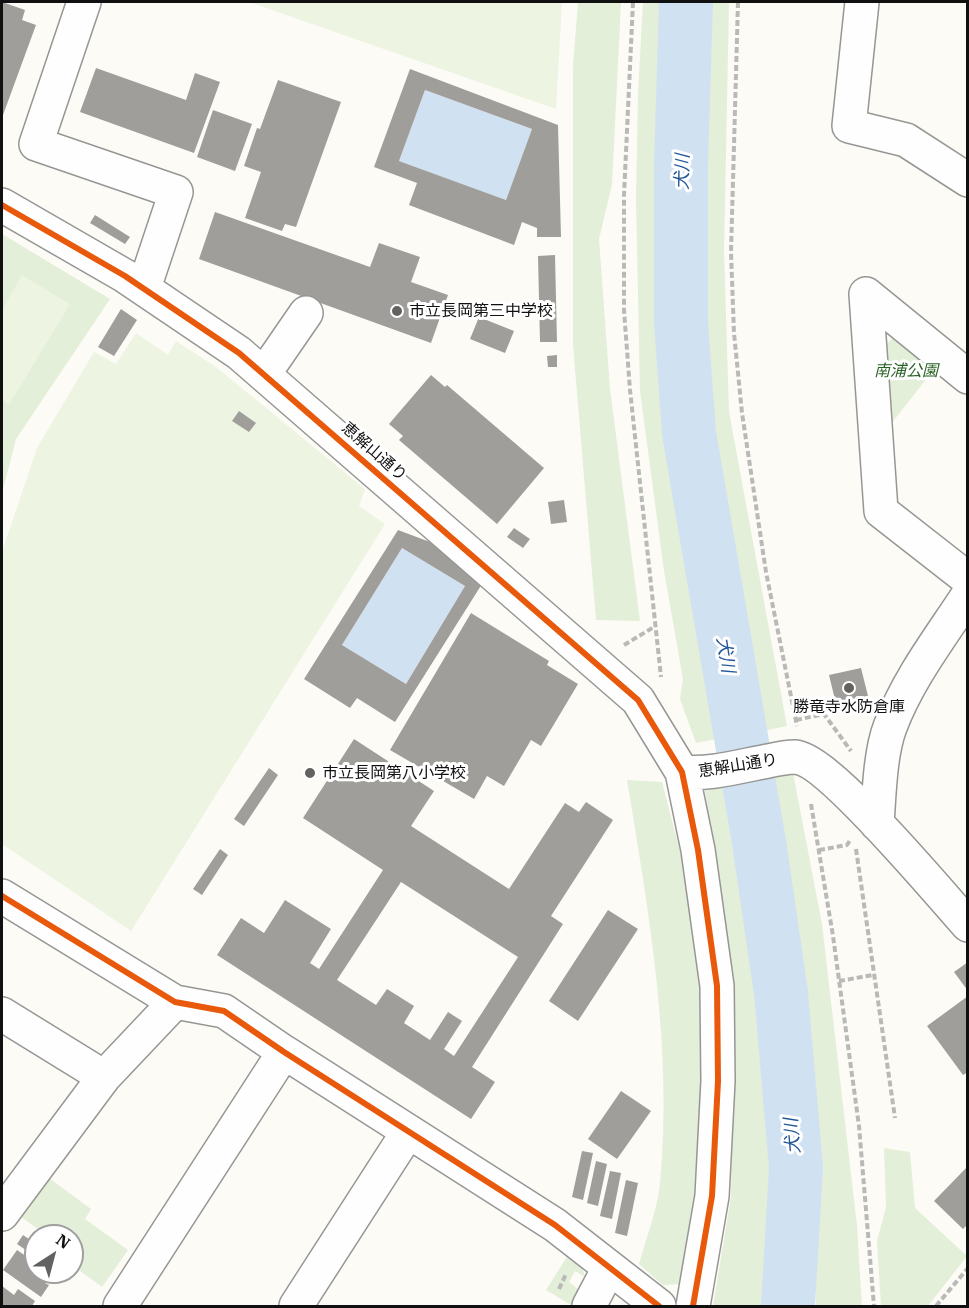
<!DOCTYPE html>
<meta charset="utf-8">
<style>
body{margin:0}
#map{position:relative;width:969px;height:1308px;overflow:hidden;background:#fcfbf6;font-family:"IBM Plex Serif",serif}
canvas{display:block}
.frame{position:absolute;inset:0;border:3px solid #101010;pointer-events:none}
.north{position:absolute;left:24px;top:1224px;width:60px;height:60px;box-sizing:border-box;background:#fff;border:2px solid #9f9f9f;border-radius:50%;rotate:36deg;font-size:16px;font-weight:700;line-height:24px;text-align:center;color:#101010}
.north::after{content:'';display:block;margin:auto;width:21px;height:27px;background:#636260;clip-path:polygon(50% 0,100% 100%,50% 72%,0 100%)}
</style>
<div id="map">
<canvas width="969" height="1308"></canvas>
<div class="frame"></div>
<div class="north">N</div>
</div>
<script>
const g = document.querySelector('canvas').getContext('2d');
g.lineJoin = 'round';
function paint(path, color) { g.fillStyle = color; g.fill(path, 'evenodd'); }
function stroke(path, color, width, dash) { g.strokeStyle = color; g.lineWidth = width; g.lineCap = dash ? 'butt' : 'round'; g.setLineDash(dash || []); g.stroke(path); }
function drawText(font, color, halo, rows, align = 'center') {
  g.font = font + ' "IBM Plex Serif","Noto Sans JP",serif'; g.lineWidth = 6; g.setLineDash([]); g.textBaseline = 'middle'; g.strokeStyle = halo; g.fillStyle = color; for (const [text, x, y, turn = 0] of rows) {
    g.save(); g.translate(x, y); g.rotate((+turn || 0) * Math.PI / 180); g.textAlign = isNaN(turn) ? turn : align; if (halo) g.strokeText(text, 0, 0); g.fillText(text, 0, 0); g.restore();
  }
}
paint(new Path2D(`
 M578,2H621L612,185L599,239L610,389L640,621L596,620L573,345V66Z
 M643,2H671L664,265L670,402L690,541L714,670L732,736L696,743L680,699L683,679L664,571L640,391L636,199L638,93Z
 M697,2H729L724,251L729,412L787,726L753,733L697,411L692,244L694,77Z
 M2,234L110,299L16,439L2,493Z
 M894,336L935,368L887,429L884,347Z
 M793,773L822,924L857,1226L862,1306H816L813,1163L789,948L762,778Z
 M627,780L662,782L684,867L701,970L705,1040L700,1233L683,1284L663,1285L639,1264C646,1239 657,1210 660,1184C673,1049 649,913 627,780Z
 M738,784L755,899L769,1127L772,1247L762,1306H713L731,1197L732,1123L730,975L705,791Z
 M884,1148L910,1152L915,1208L967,1256L928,1306H881L877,1241L886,1207Z
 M45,1175L91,1209L85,1219L128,1250L102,1287L72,1265V1236H47L16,1213Z
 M570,1252L580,1259L585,1277L575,1271L569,1282L579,1290L571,1305L546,1290Z`), '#e3efd8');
paint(new Path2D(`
 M249,2H562L556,109Z
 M22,275L70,304L9,405L2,400V310Z
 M136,333L168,355L176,341L216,367L365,489L359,506L385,524L131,931L2,844V552L37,448L94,352L116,364Z`), '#edf4e1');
paint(new Path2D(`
 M425,90L532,129L506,200L399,161Z
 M402,548L465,586L406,684L342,645Z`), '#d0e2f2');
stroke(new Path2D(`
 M686,2L681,163V323L689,433L759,842L781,993L796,1168L788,1306`), '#d0e2f2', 54);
paint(new Path2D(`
 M2,2L25,10L22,20L36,25L3,115H2Z
 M96,68L186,100L195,73L220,82L194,153L80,112Z
 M410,69L558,125L561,237H537V228L522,222L514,245L409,205L417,183L374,167ZM425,90L532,129L506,200L399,161Z
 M278,80L341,102L296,227L285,224L282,231L245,218L261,172L244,166L257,128L260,129Z
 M213,110L252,124L235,171L197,157Z
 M215,212L370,267L379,243L420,257L411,282L448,295L431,343L199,259Z
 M95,215L130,237L125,244L90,223Z
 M555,255L557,342H540L538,256Z
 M121,309L137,320L114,356L98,347Z
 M479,317L514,331L505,353L470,339Z
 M557,355V367H548L547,356Z
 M431,375L445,387L447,385L544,468L497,524L399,440L403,436L389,424Z
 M239,411L256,423L249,432L232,421Z
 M564,500L567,522L551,524L548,502Z
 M514,528L530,539L523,548L507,537Z
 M398,530L430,542L482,584L395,722L357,698L350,708L304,679ZM402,548L465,586L406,684L342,645Z
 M471,613L549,661L547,665L578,684L541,746L531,740L504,786L487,776L474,799L390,750Z
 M861,668L869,700L837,708L829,675Z
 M354,739L434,791L411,826L509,889L565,803L579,812L586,802L613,820L551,916L563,924L472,1067L495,1082L471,1119L217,955L241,918L264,933L285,900L331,929L310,963L319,969L383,870L303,818ZM401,882L518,957L454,1056L444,1049L462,1021L448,1012L430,1040L404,1023L414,1006L387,989L376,1005L337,980Z
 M269,768L278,775L244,826L234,819Z
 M220,849L228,855L202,895L193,889Z
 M608,910L638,929L578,1021L549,1001Z
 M968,962V991L954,972Z
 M968,996V1072L963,1075L927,1026Z
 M621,1091L651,1111L617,1159L588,1139Z
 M582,1151L593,1153L583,1200L572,1197Z
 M596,1161L607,1164L598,1206L587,1203Z
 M968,1166V1224L963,1229L934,1201Z
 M610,1171L621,1173L612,1219L600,1216Z
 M626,1180L638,1183L627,1236L615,1233Z
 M23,1235L36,1244V1257L17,1244Z
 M17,1250L36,1263V1272H49L52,1274L45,1283L49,1285L41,1297L3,1270Z
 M2,1286L14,1295L18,1289L35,1301L32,1306H2Z`), '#a09e9b');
const minor = new Path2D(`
 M84,2L36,144L176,192L144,288
 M862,2L849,126L906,140L968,180
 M2,205L125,276L239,353L638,700L682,772L698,850L717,986L718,1081L712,1196L693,1306
 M264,374L306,313
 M968,377L866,294L881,511L968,579
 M682,772C710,775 740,766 768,761C777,759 786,757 795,757C828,759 941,895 968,925
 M877,824C879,796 880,753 890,727C908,679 940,638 968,595
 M2,896L175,1002L224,1011L284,1052L555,1225L659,1306
 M2,1014L104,1077
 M2,1214L104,1077L175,1002
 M120,1306L284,1052
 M296,1306L408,1132
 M589,1306L609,1268`);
stroke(minor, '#969694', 36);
stroke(new Path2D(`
 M633,2L624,195V310L630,390L661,677
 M738,2L731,252L734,333L742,413L766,572L797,726
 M624,645L654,627
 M796,720L824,714L851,751
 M811,804L833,936L859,1126L874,1306
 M856,849L895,1118
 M819,850L847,845L851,839
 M839,981L873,975
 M559,1289L566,1274
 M936,1306L968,1268`), '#b9b9b8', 4, [6, 3]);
stroke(minor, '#fffefe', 33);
stroke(new Path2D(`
 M2,205L125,276L239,353L638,700L682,772L698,850L717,986L718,1081L712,1196L693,1306
 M2,896L175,1002L224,1011L284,1052L555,1225L659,1306`), '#e8590c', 6);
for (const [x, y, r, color] of [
 [397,311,6,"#636260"],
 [849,688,6,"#636260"],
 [310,773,6,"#636260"]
]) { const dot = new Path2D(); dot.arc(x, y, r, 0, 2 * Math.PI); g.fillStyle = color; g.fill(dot); stroke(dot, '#fff', 2); }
drawText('16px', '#101010', '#fff', [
 ["市立長岡第三中学校",409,311],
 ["勝竜寺水防倉庫",849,707,"center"],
 ["市立長岡第八小学校",322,773]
], 'left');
drawText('italic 16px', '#2a6325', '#fff', [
 ["南浦公園",906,371]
]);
drawText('16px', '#101010', '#fff', [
 ["恵解山通り",374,452,41],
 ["恵解山通り",738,766,-9]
]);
drawText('italic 18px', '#235798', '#fff', [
 ["犬川",683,172,-89],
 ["犬川",725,655,81],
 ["犬川",793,1136,-95]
]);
</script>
